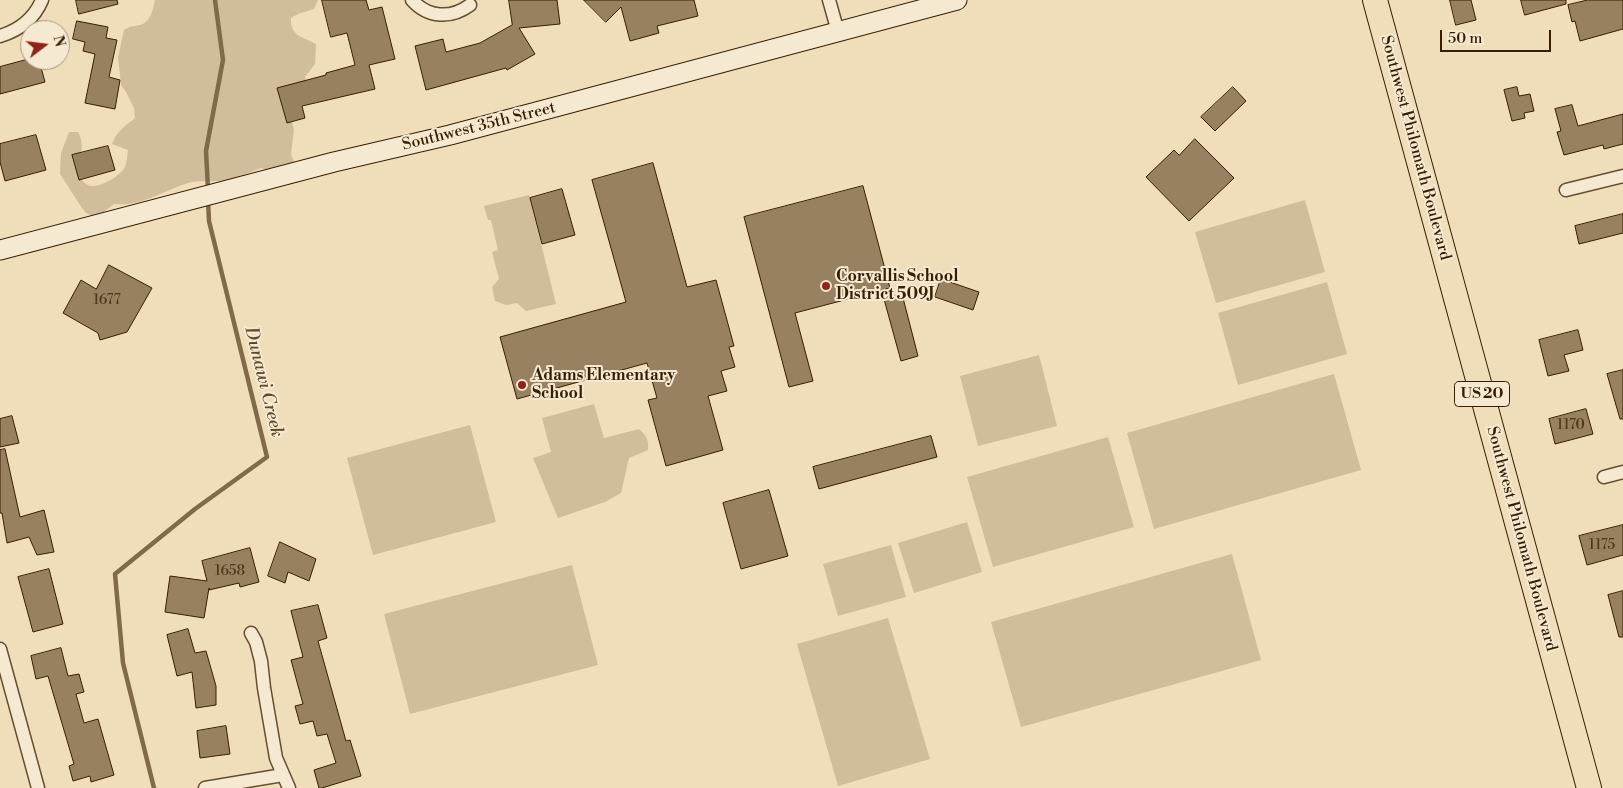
<!DOCTYPE html>
<style>
body{margin:0}
#map{position:relative;width:1623px;height:788px;overflow:hidden;background:#f0ddba;font-family:"Libre Bodoni",serif}
canvas{display:block}
.north{position:absolute;left:20px;top:20px;width:50px;height:50px;box-sizing:border-box;background:#f5e9d2;border:1px solid #a9987e;border-radius:50%;rotate:75deg;font-size:14px;font-weight:700;line-height:20px;text-align:center;color:#371e01}
.north::after{content:'';display:block;margin:auto;width:18px;height:22px;background:#8f2418;clip-path:polygon(50% 0,100% 100%,50% 72%,0 100%)}
.scale{position:absolute;left:1440px;top:30px;width:111px;height:22px;box-sizing:border-box;border:2px solid #371e01;border-top:0;padding-left:6px;font-size:15px;line-height:18px;white-space:nowrap;color:#371e01;-webkit-text-stroke:4px #f5e9d2;paint-order:stroke}
</style>
<div id="map">
<canvas width="1623" height="788"></canvas>
<div class="north">N</div>
<div class="scale">50 m</div>
</div>
<script>
const g = document.querySelector('canvas').getContext('2d');
g.lineJoin = 'round';
function paint(path, color) { g.fillStyle = color; g.fill(path, 'evenodd'); }
function stroke(path, color, width, dash) { g.strokeStyle = color; g.lineWidth = width; g.lineCap = dash ? 'butt' : 'round'; g.setLineDash(dash || []); g.stroke(path); }
function drawText(font, color, halo, rows, align = 'center') {
  g.font = font + ' "Libre Bodoni",serif'; g.lineWidth = 4; g.setLineDash([]); g.textBaseline = 'middle'; g.strokeStyle = halo; g.fillStyle = color; for (const [text, x, y, turn = 0] of rows) {
    g.save(); g.translate(x, y); g.rotate((+turn || 0) * Math.PI / 180); g.textAlign = isNaN(turn) ? turn : align; if (halo) g.strokeText(text, 0, 0); g.fillText(text, 0, 0); g.restore();
  }
}
paint(new Path2D(`
 M155,0H318L314,9L298,14L291,18C290,36 303,37 316,44L315,64L305,77L307,85L280,100L292,122L294,130L291,154L294,162V170L276,173L261,168C246,174 232,181 216,181C206,182 198,180 188,183C163,191 140,207 114,204L101,214L93,217L85,212L80,205L60,174L61,153L69,132H78C84,144 83,153 74,164C76,170 80,180 86,184C96,191 118,177 124,169C127,164 127,156 128,150L112,144C117,131 125,126 135,118L134,108L126,92L121,85L118,57L124,30C132,25 132,27 140,25C151,22 153,9 155,0Z
 M529,195L556,304L526,311L517,303L506,305L495,301L492,287L499,279L492,252L498,250L491,220H488L484,206Z
 M1305,200L1325,272L1216,303L1195,232Z
 M1327,282L1347,354L1238,385L1218,313Z
 M1039,355L1057,426L978,446L960,376Z
 M1334,374L1361,470L1154,529L1127,433Z
 M594,404L604,438L639,429C646,435 649,440 648,450L629,458L621,493L605,502L558,518L533,458L551,452L542,418Z
 M470,425L496,522L373,555L347,458Z
 M1108,437L1134,527L993,567L967,477Z
 M967,522L982,572L914,593L898,543Z
 M891,545L906,597L838,616L823,564Z
 M1232,554L1261,660L1021,727L991,622Z
 M572,565L598,665L410,714L384,614Z
 M888,618L930,759L838,786L797,644Z`), '#d1bd9b');
stroke(new Path2D(`
 M208,189L206,151L223,60L215,0
 M154,788L123,663L115,574L195,509L267,457L209,221L208,200`), '#806a4a', 4.5);
const building = new Path2D(`
 M76,0H117L118,4L79,14Z
 M322,0H366L369,10L382,7L395,59L369,65L375,89L302,106L305,118L287,123L277,88L326,75V73L355,65L347,33L331,37Z
 M509,0H557L560,24L519,28L535,54L507,70L506,68L426,90L415,46L443,39L446,52L480,43L512,25Z
 M584,0H694L698,16L657,26L659,33L630,41L621,7L606,22Z
 M1450,0H1471L1476,20L1456,25Z
 M1521,0H1566V4L1525,15Z
 M1588,0H1623V29L1580,41L1575,21L1572,22L1568,5Z
 M77,21L108,27L106,38L117,40L109,77L120,80L115,109L85,103L95,54L83,51L85,42L73,39Z
 M25,60H39L45,82L0,94V67Z
 M1233,87L1246,101L1215,131L1201,117Z
 M1517,87L1519,96L1530,94L1534,111L1524,113L1525,118L1512,121L1504,90Z
 M1572,105L1578,126L1623,114V144L1604,149L1603,145L1564,155L1557,132L1561,131L1555,109Z
 M36,135L46,170L5,181L0,162V144Z
 M1195,139L1234,178L1189,221L1146,177L1174,150L1179,155Z
 M108,146L115,170L79,180L72,155Z
 M653,163L687,287L716,280L734,346L729,347L735,367L721,371L727,391L708,396L723,450L666,466L648,400L657,398L647,363L517,399L500,337L626,302L592,180Z
 M863,186L890,288L795,313L813,381L789,387L744,217Z
 M562,189L575,235L542,244L530,198Z
 M1623,214V233L1579,244L1575,226Z
 M109,265L152,288L127,332L100,340L98,333L63,313L81,280L96,289Z
 M941,279L979,292L973,310L935,297Z
 M902,294L918,356L901,361L884,299Z
 M1578,330L1583,350L1564,355L1569,371L1548,376L1539,340Z
 M1623,370V419H1620L1607,374Z
 M1586,409L1593,434L1555,444L1549,419Z
 M12,416L19,443L0,447V419Z
 M931,436L937,457L819,489L813,467Z
 M5,449L20,517L44,510L54,552L37,555L29,537L7,543L2,513H0V450Z
 M769,490L788,556L741,569L723,503Z
 M1623,525V555L1587,565L1579,536Z
 M280,542L316,559L309,581L288,572L285,583L268,576Z
 M250,548L259,582L240,587L239,583L209,590V588L204,618L165,612L170,576L207,581L202,561Z
 M49,569L63,624L33,632L18,577Z
 M1623,591V637H1619L1608,595Z
 M318,605L327,638L318,641L346,741L350,740L361,776L322,788H319L314,770L336,763L327,734L317,736L313,721L300,724L295,706L303,704L291,660L303,657L291,611Z
 M188,629L195,653L206,651L216,686V705L196,708L192,672L177,676L167,635Z
 M61,648L68,676L79,674L84,692L76,694L84,723L98,719L114,775L91,782L90,776L73,781L69,766L74,764L48,676L36,679L31,656Z
 M226,726L230,754L200,758L197,731Z`);
paint(building, '#978161');
stroke(building, '#371e01', 1);
const street = new Path2D(`
 M412,0C428,18 451,19 470,5
 M829,0L838,32
 M0,36C20,30 34,19 42,0
 M1566,190L1623,176
 M1604,477L1623,472
 M251,633L256,642L261,661L264,688L276,758L289,788
 M0,649L38,788
 M205,788L283,775`);
const secondary = new Path2D(`
 M0,250L334,162L450,135L957,0`);
const highway = new Path2D(`
 M1375,0L1589,788`);
stroke(street, '#654e2f', 15);
stroke(secondary, '#371e01', 21);
stroke(highway, '#371e01', 26);
stroke(street, '#f5e9d2', 12);
stroke(secondary, '#f5e9d2', 19);
stroke(highway, '#f0ddba', 24);
for (const [x, y, r, color] of [
 [826,286,5,"#8f2418"],
 [522,385,5,"#8f2418"]
]) { const dot = new Path2D(); dot.arc(x, y, r, 0, 2 * Math.PI); g.fillStyle = color; g.fill(dot); stroke(dot, '#f5e9d2', 2); }
drawText('14px', '#4f3719', null, [
 ["1677",107,301],
 ["1170",1571,426],
 ["1175",1602,546],
 ["1658",230,572]
]);
for (const [x, y, w] of [
 [1482,394,55]
]) { const box = new Path2D(); box.roundRect(x - w / 2, y - 12.5, w, 25, 4); g.fillStyle = '#f5e9d2'; g.fill(box); stroke(box, '#371e01', 1); }
drawText('bold 15px', '#371e01', null, [
 ["US 20",1482,394]
]);
drawText('16px', '#371e01', '#f5e9d2', [
 ["Southwest 35th Street",479,127,-14],
 ["Southwest Philomath Boulevard",1415,148,75],
 ["Southwest Philomath Boulevard",1521,539,75]
]);
drawText('bold 16px', '#371e01', '#f5e9d2', [
 ["Corvallis School",836,277],
 ["District 509J",836,295],
 ["Adams Elementary",532,376],
 ["School",532,394]
], 'left');
drawText('italic 18px', '#624a2c', '#f5e9d2', [
 ["Dunawi Creek",263,382,76]
]);
</script>
